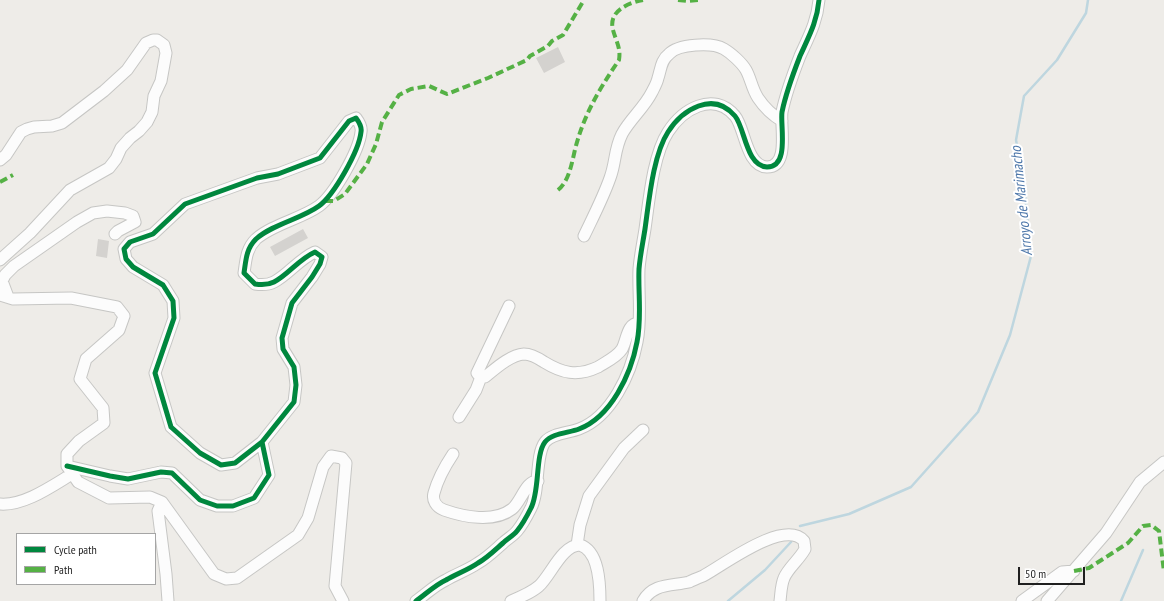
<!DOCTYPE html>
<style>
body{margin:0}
#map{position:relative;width:1164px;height:601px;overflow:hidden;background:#eeece8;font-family:"PT Sans Narrow",sans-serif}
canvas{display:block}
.legend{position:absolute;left:16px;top:533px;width:140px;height:52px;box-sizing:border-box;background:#fff;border:1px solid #a5a5a5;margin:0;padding:5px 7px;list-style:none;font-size:12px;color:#1f1f1f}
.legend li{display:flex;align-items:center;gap:8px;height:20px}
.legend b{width:20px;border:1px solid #a5a5a5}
.scale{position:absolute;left:1018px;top:567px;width:67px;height:18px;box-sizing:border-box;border:2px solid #1f1f1f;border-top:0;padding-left:5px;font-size:12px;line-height:14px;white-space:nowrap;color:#1f1f1f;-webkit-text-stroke:3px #fff;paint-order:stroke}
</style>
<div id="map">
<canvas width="1164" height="601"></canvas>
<ul class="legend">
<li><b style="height:5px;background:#00873e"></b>Cycle path</li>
<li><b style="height:5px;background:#55b145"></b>Path</li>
</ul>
<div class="scale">50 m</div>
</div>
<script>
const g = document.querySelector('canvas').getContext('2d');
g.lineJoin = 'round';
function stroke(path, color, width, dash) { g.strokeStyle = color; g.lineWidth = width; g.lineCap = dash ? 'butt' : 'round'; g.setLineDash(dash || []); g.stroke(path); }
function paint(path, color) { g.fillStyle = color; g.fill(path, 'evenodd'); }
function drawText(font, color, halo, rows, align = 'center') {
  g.font = font + ' "PT Sans Narrow",sans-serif'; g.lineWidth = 4; g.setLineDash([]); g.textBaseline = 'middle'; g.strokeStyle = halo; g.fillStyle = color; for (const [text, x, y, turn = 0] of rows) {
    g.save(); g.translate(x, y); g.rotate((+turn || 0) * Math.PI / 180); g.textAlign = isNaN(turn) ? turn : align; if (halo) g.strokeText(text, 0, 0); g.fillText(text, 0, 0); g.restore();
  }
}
stroke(new Path2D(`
 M800,526L849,514L911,487L978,412L1010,335L1031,256L1024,184L1016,140L1024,96L1057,60L1086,13L1088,0
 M728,601L765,570L791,542
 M1121,601L1143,550`), '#bed6df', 2.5);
paint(new Path2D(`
 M558,47L565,62L544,73L536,58Z
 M303,229L308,238L275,256L270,247Z
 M98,239L109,241L107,258L96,256Z`), '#d4d2cf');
const minor = new Path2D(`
 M0,160L6,155L21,132L27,129L34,127L52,126L62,123L104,91L127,70L146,43L153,40H157L164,45L166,53L161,81L154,96L152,112L147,122L139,131L130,138L121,148L116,159L109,168L70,190L30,233L0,260
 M584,236C593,217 603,198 610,178C616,162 614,150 622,134C630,119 644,108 652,92C654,88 657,83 658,78C661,69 661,60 669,54C678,44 712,42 724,49C731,53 742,63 746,70C751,79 752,89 758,98C764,107 772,115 782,121
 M0,295L13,299L71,298L117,307L124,316L119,330L86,359L80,379L103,408L104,423L79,441L67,454V466L78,482L109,498L150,497L162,502L214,574L226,579L237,578L298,535L308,518L323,467L331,456L342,458L346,463L335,586L343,601
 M8,297L2,281L5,275L14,266L77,222L93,213L107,211L125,213L133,216L135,222L118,231L115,234
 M509,306L477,373L480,377H485C495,369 510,355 524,354C531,354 538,358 544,362C562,373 577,377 598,367C606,362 617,357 622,349C627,340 627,323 639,323
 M459,417L476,390L481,377
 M453,454C445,466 438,478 434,493C432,500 436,507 444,510C464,517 494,523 512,509C521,502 526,480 538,481
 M67,466L110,476L128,479L161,472L172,473L200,500L217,506H233L254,498L269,475L262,442L294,402L296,385L294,367L283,349L282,338L292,303L312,277L320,264L322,257L315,252C299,259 288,275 274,282C268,285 261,285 255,284L244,273C246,260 246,249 256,239C273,224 301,219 319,206C334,195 359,151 361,132C362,127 359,122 356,118L349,121L320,158L278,174L257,178L185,204L153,234L130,242L124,249L126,259L133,267L163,285L173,301L174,318L155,373L171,427L200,453L221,465L235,463L262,442
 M162,502L158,511L166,574L168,601
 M0,504C24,506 52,486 72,474
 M577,545L580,525L589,496L624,448L643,430
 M416,601C426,594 435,585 446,580C456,574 468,570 478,563C487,558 495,550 503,543C507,539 513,536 517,531C522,525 527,516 531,508C540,491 535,455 545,442C552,433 569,433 579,429C611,417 631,374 637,342C642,318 638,293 639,269C640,256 643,242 645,229C649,201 653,155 668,132C682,110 713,90 735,116C745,128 746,166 767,167C790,167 780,126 782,112C786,92 793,74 800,56C809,36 817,22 819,0
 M511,601C521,597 531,593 539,586C551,575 562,545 580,545C599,551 600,584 600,601
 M643,601C653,583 672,586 689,582C693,580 698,578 703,576C722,566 784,518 804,541L805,549C799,560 788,568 784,578C781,585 781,593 780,601
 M1022,601L1062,572L1074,571
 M1047,601L1106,533L1140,482L1164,462`);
stroke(minor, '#c6c6c4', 13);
stroke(minor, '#fcfcfc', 11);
stroke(new Path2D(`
 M678,0L687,1L698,0
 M0,182L13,175
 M558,190C568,182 571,167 574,154C582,118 598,91 619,60C621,48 616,41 613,30C608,11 628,3 643,0
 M325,201H334L345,194L367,164L376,144L382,122L399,95L411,89L429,86L447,94L488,78L527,60L530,56L548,46L552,41L563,35L584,0
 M1074,571L1089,568L1128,543L1143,526L1151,525L1159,531L1164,572`), '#55b145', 4, [8, 4]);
stroke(new Path2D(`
 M67,466L110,476L128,479L161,472L172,473L200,500L217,506H233L254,498L269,475L262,442L294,402L296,385L294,367L283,349L282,338L292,303L312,277L320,264L322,257L315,252C299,259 288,275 274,282C268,285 261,285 255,284L244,273C246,260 246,249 256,239C273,224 301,219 319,206C334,195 359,151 361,132C362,127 359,122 356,118L349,121L320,158L278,174L257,178L185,204L153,234L130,242L124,249L126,259L133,267L163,285L173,301L174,318L155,373L171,427L200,453L221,465L235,463L262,442
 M416,601C426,594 435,585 446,580C456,574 468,570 478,563C487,558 495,550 503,543C507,539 513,536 517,531C522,525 527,516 531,508C540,491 535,455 545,442C552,433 569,433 579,429C611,417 631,374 637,342C642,318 638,293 639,269C640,256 643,242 645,229C649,201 653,155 668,132C682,110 713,90 735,116C745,128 746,166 767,167C790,167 780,126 782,112C786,92 793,74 800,56C809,36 817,22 819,0`), '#00873e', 5);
drawText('italic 15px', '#5079ab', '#fff', [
 ["Arroyo de Marimacho",1022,201,-96]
]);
</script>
